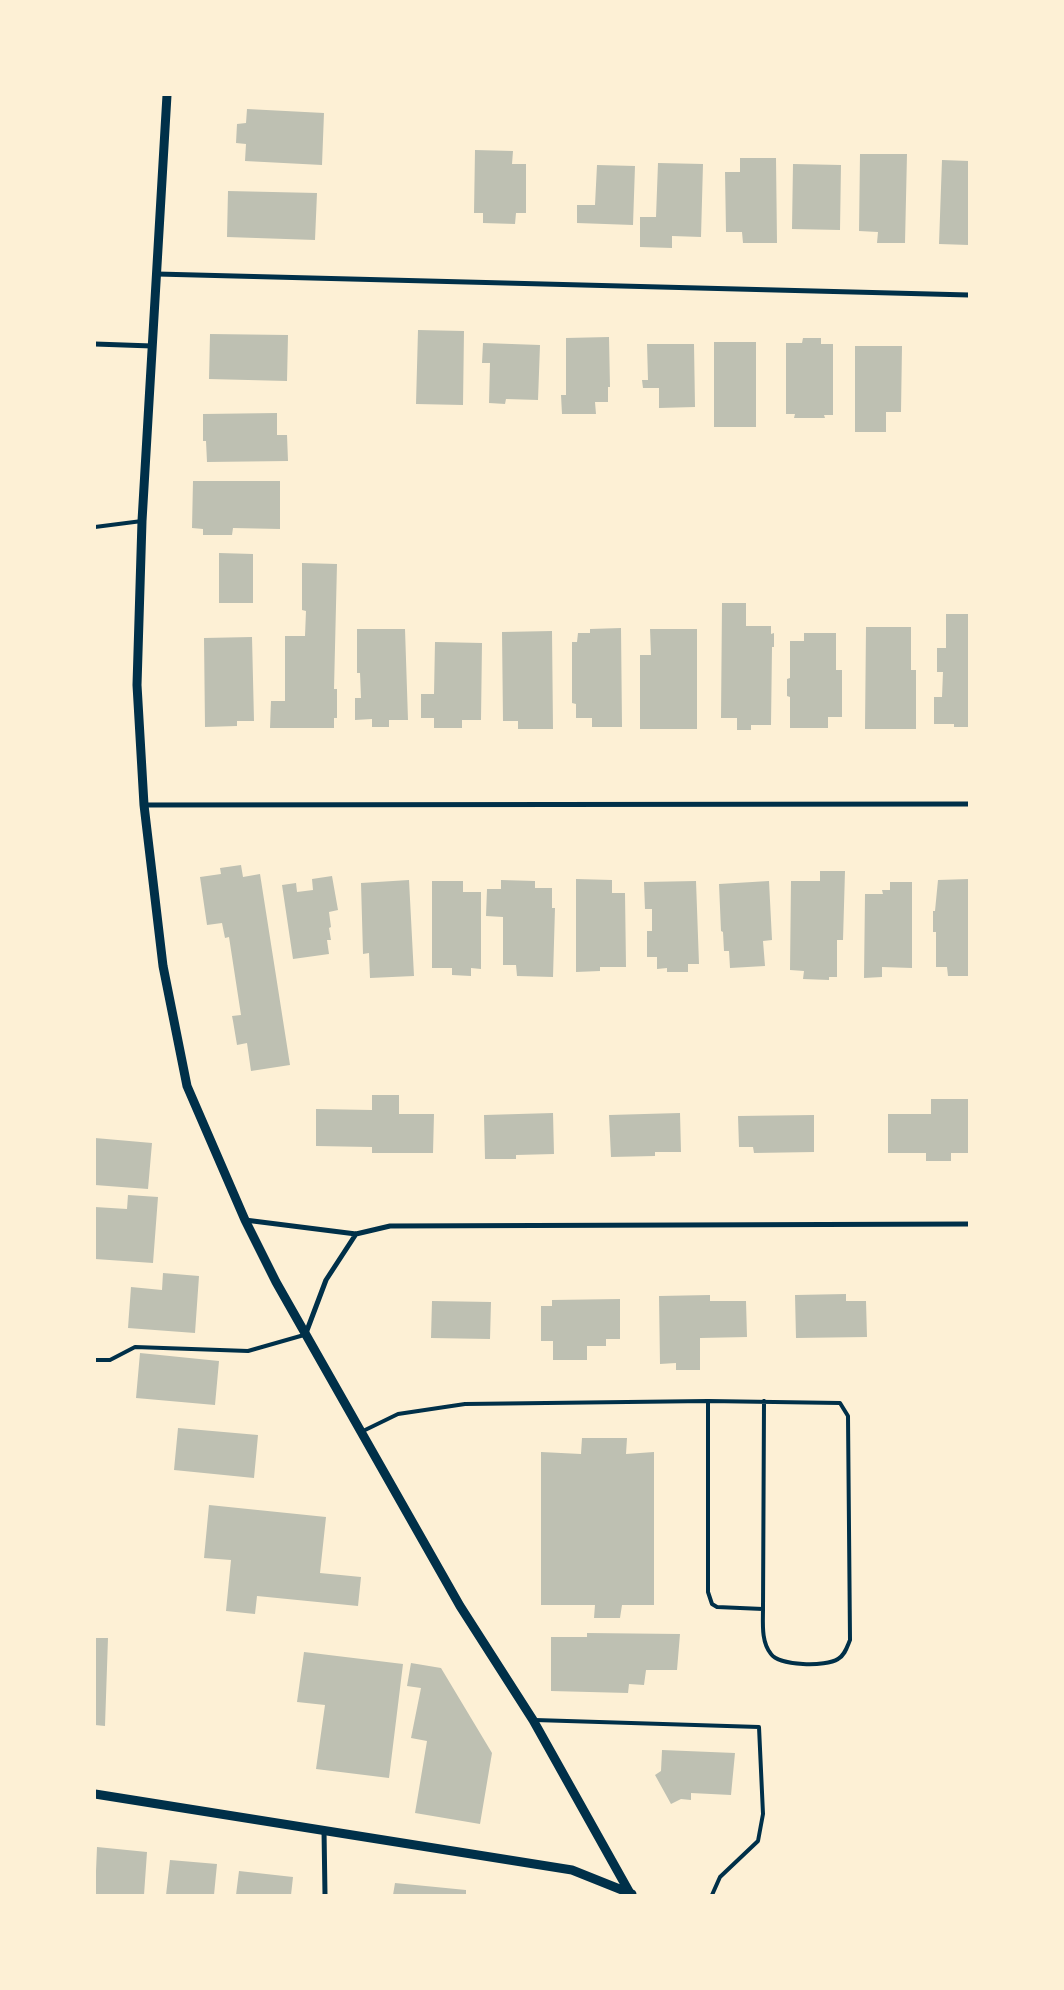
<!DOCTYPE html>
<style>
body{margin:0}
#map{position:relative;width:1064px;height:1990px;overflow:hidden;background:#fdf0d5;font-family:"Source Sans 3",sans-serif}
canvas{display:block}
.frame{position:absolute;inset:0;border:96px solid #fdf0d5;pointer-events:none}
</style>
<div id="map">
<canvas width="1064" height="1990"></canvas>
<div class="frame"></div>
</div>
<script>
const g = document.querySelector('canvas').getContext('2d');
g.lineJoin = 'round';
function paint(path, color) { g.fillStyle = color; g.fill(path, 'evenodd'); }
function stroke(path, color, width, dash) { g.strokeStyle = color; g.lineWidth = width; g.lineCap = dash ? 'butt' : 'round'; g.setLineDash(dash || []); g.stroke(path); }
paint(new Path2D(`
 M247,109L324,113L322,165L245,161L246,144L236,143L237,124L246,123Z
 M475,150L513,151L512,164H526V213H516L515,224L483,223V213H474Z
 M860,154H907L905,243H877L878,232L859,231Z
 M740,158H776L777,243H743L742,232H726L725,172H740Z
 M942,160L969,161V245L939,244Z
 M658,163L703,164L701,237L672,236V248L640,247V217H656Z
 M793,164L841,165L840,230L792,229Z
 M597,165L635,166L633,225L577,223V205H595Z
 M228,191L317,193L315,240L227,237Z
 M418,330L464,331L463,405L416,404Z
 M210,334L288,335L287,381L209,379Z
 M609,337L610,387H608V402H595L596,414H562L561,395H566V338Z
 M803,338H821V344H833V415H824L825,418H794L795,414H786V343H802Z
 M714,342H756V427H714Z
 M483,343L540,345L538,400L506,399L505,404L489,403L490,363H482Z
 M647,344H694L695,407L659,408V388H643L642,380H648Z
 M855,346H902L901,412H886V432H855Z
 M277,413V435H287L288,461L207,462L206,441H203V414Z
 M193,481H280V529L233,528L232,535H203V529L192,528Z
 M219,553L253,554V603H219Z
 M302,563L337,564L334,689H337V718H334V728H270L271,701H285V636H305L306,611L302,610Z
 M722,603H746V626H771V634L774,633V647H772L771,725H751V730H737V718H721Z
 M946,614H969V727H954V724H934V697H942L943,672H937V648H946Z
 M866,627H911V670H916V729H865Z
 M621,628L622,727H592V718H576V704L572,703V642H577L578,633H590V629Z
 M357,629H405L408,720H389V727H372V719L355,720V698H361L360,673H357Z
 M650,629H697V729H640V655H651Z
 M552,631L553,729H518V721H503L502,632Z
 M804,633H836V670H842V717H828V728H790V697L787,696V679L790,678V641H804Z
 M252,637L254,721H237V726L205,727L204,638Z
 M435,642L482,643L481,720H462V728H434V718H421V694H434Z
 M241,865L243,877L260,874L290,1065L251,1071L247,1043L237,1045L233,1021L232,1016L241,1015L229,937L225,938L222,923L207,925L200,877L221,874L220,868Z
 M820,871H845L843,940H837V977H829V980L803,979L804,971L790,970L791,881H820Z
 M332,876L338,910L329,912L331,927L329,928L331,940H327L329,954L293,959L282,885L296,883L297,892L313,890L312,879Z
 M576,879L612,880V893H625L626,967H600V971L576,972Z
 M969,879V976H948L947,967H936V932H933V911H935L938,880Z
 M409,880L414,976L370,978L369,953L363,954L361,883Z
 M501,880L535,881V888H552V908H555L553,977L517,976L516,965H503V917L486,916L487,889H501Z
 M432,881H463V892H481V969L471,968V976L452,975V968H432Z
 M696,881L699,964H688V972H667V968L657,969V957H647V931H652V909H645L644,882Z
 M769,881L772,940L763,941L765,966L730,968L729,951H724L723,932L721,931L719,884Z
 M890,882H912V968L882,967V977L864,978L865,894H883L882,890H890Z
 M372,1095H399V1114H434L433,1153H372V1147L316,1146V1109L372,1110Z
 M931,1099H969V1153H951V1161H926V1153H888V1114H931Z
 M553,1113L554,1154L516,1155V1159H485L484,1115Z
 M680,1113L681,1152H655V1156L611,1157L609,1115Z
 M814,1115V1152L754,1153L753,1147H739L738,1116Z
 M95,1138L152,1143L148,1189L95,1185Z
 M128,1195L158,1197L153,1263L95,1259V1207L127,1209Z
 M163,1273L199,1276L195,1333L128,1328L131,1287L162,1290Z
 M846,1294V1301H866L867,1337L796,1338L795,1295Z
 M710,1295V1301H746L747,1337L700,1338V1370H676V1363L660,1364L659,1296Z
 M620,1299V1339H606V1346H587V1360H553V1341H541V1306H552V1300Z
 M432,1301L491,1302L490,1339L431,1338Z
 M140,1353L219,1361L215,1405L136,1398Z
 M178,1428L258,1435L254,1478L174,1470Z
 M582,1438H627L626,1454L654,1452V1605H622L620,1618H594L595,1605H541V1452L581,1454Z
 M209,1505L326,1517L320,1573L361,1577L358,1606L257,1596L255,1614L226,1611L231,1560L204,1558Z
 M587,1633L680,1634L677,1670H646L644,1685L629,1684L628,1693L551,1691V1637H587Z
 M95,1638H108L105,1726L95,1725Z
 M304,1652L403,1664L389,1778L316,1769L325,1705L297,1702Z
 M411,1663L441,1668L492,1753L480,1824L415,1813L427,1741L411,1738L421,1688L407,1686Z
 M662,1750L735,1753L731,1795L691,1793V1800L681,1799L671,1804L655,1775L661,1771Z
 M97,1847L147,1852L144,1895H95Z
 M170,1860L217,1864L214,1895H166Z
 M239,1871L293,1877L291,1895H236Z
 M395,1883L466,1890V1895H393Z`), '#bec0b2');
stroke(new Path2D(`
 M95,527L142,521
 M95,1360H110L135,1347L248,1351L304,1335
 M708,1401V1592L712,1604L717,1607L763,1609
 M361,1432L398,1414L465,1404L708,1401L840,1403L848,1416L850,1640C847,1647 845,1655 838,1659C826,1667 779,1666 771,1654C761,1642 763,1623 763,1609L764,1401
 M535,1720L759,1727L763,1814L758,1841L720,1877L712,1895`), '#003049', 4);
stroke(new Path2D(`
 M157,274L969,295
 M95,344L152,346
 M144,805L969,804
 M245,1220L356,1234L390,1226L969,1224
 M306,1333L326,1280L356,1234
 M324,1830L325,1895`), '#003049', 5);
stroke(new Path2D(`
 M167,95L142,521L137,685L144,805L163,966L187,1086L245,1220L276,1282L460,1606L533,1720L631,1895
 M95,1794L572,1870L632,1894`), '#003049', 9);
</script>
